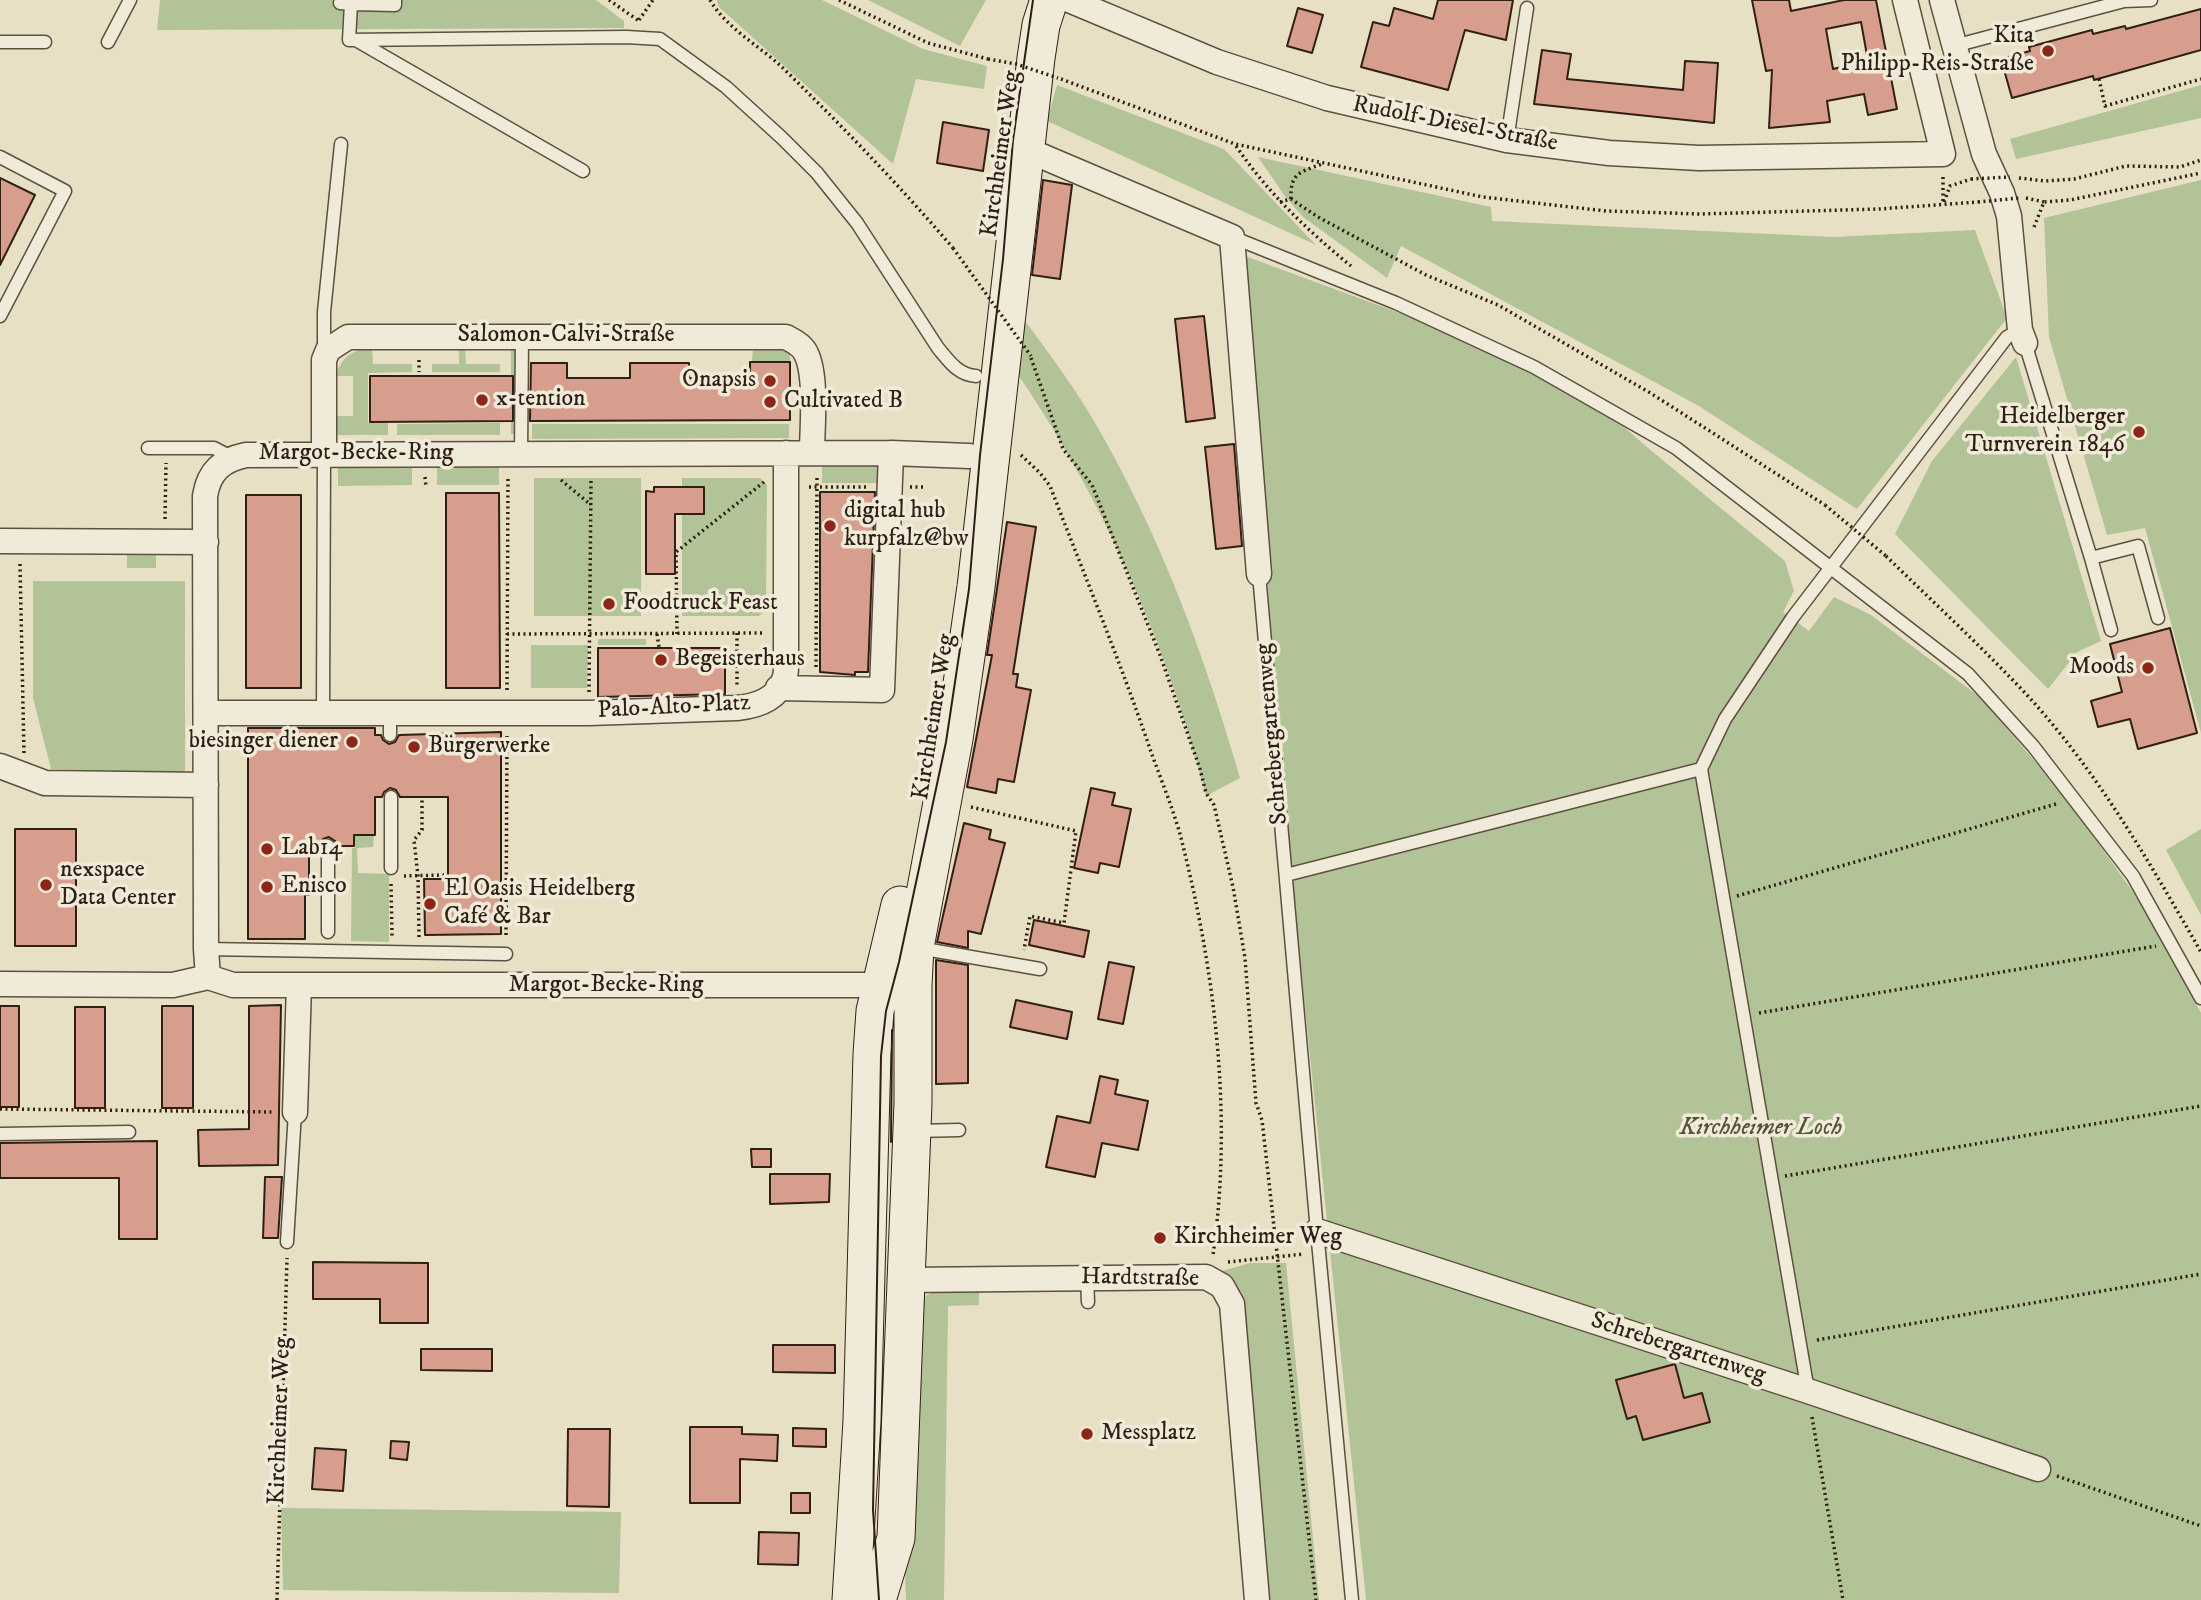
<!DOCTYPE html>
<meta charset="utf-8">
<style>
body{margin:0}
canvas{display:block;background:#e8e0c5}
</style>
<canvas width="2201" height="1600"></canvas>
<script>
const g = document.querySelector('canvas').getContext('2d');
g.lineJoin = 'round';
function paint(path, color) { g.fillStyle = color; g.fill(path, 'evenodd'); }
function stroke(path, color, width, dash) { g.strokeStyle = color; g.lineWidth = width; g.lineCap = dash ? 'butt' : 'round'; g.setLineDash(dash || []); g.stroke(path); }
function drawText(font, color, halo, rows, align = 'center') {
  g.font = font + ' "IM FELL DW Pica",serif'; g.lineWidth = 7; g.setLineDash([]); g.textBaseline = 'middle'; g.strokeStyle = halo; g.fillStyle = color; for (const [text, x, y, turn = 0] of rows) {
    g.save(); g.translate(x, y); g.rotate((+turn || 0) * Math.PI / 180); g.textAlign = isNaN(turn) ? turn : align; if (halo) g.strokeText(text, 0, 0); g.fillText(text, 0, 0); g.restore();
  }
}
paint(new Path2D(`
 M160,0H596L624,21V28L157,30Z
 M717,0H822L923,49L987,66L984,89L916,79L893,164L719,7Z
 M868,0H986L960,46Z
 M1057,85L1224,149L1316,245L1047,121Z
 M2201,85V118L2016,159L2010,139Z
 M1258,157L1491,207L1492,221L1834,237L1975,230L2007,318L1857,509L1699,406L1401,246L1387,278L1303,217L1284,195Z
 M2201,180V733L2145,528L2107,535L2049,337L2044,218Z
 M1245,256L1432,325L1601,407L1648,448L1785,561L1794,591L1783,612L1809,631L1834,597L1871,615L1981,698L2066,798L2133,892L2163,940L2201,1013V1600H1366L1281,774Z
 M1018,311C1043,346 1069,379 1091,416C1158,529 1204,653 1240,778L1206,796C1165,636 1097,485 1001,350Z
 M372,346L373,364H412V372L368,373V423H388V435H336V416H353V376H336C341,356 353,351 372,346Z
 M459,346H465L466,364H500V372H432V364H459Z
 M511,347H515V434H511Z
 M753,347H778L790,353V361H752Z
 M2016,357L2101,641L2077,652L2048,689L1895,534L1932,461Z
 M500,423V435H397V424Z
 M532,424H789V438L532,439Z
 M822,464H884V483H822Z
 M338,466H412V485L338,486Z
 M437,466H499V485H437Z
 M534,478H641V616H534Z
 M682,478H760L767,485L766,609L759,616H682Z
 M127,553H156V568H127Z
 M33,581H185V773L51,769L33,698Z
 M598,639H646V645H598Z
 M531,645H588L587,688H531Z
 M2201,829V915L2166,850Z
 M374,835L373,847L357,848L358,873L389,874V942L351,941L352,848H355V836Z
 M1250,1263H1286L1319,1600H1268L1235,1284L1222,1271Z
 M938,1290H979V1305L948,1306L944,1600H906L905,1572L918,1465L921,1308L925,1296Z
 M281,1508L621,1512L619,1593L283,1590Z`), '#b2c397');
const building = new Path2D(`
 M1438,0H1513L1506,40L1465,30L1448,90L1361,67L1373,22L1389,26L1394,8L1433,19Z
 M1752,0H1789L1791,11L1844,0H1876L1897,109L1868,115L1864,94L1827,101L1830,122L1769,128L1772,70L1766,71ZM1861,22L1868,61L1833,69L1826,29Z
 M1298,8L1323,15L1312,53L1287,46Z
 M2201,9V50L2094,80L2093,76L2012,98L2001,59L2030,51L2029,47L2092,30L2093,34L2125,26L2126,29Z
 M1542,50L1571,54L1567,79L1683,90L1685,61L1718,63L1714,123L1534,104Z
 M943,122L989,130L983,171L937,163Z
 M0,178L35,195L0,265Z
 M1043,180L1072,185L1060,279L1032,275Z
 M1204,316L1215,418L1186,422L1175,319Z
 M750,362H790V420L530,421L531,363H567V378H630V363H689V378H750Z
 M370,376H513V421L370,422Z
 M1234,444L1242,546L1216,549L1205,447Z
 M654,487H704V514H675V574H646V491L654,492Z
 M820,492H875L868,672H855V675L820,672Z
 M446,493H499L500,688H446Z
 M246,495H301V688H246Z
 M1007,522L1036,527L1013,674H1018L1016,687L1031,690L1014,782L998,779L996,793L967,787L992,655H987Z
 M2170,628L2197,733L2138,749L2130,719L2098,727L2091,701L2122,692L2110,644Z
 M598,648H725V694L598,697Z
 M248,728H375V735H381L383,740L389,744L395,742L399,735L501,732V934L425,935L424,879H448V797H400L396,790L390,788L384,792L382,797H375V835H354V846H337L335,841L329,837L323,839L319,846H309V895H305V939H248Z
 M1091,788L1115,793L1112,805L1131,809L1119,867L1100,863L1098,873L1074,868Z
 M964,823L991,830L989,839L1005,843L981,934L968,931V948L937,942Z
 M15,829H76V946H15Z
 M1034,920L1089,931L1084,957L1029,945Z
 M936,960L968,965V1083L936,1084Z
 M1109,962L1134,967L1123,1024L1098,1019Z
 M1016,1000L1072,1012L1067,1039L1010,1027Z
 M281,1005L278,1165L199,1166L198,1130L249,1129V1006Z
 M0,1006H19V1107H0Z
 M162,1006H193V1108H162Z
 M75,1007H105V1108H75Z
 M1100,1076L1118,1080L1115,1094L1148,1101L1138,1150L1102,1143L1095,1177L1046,1167L1057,1116L1090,1123Z
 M157,1141V1239H119V1178H0V1143Z
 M751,1149H771V1167H752Z
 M770,1174H830L829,1202L770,1204Z
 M265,1177H282L278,1238H263Z
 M313,1262L428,1263V1323H380V1299H313Z
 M773,1345H835V1373L773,1372Z
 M421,1349H492V1371L421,1370Z
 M1675,1364L1684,1398L1702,1393L1710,1422L1643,1440L1636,1416L1627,1419L1616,1380Z
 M690,1427H742V1434L778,1435L777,1461L740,1459V1503H690Z
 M793,1428L826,1429V1447L793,1446Z
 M568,1429H610L609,1507L567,1506Z
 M391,1441L409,1442L407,1460L390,1458Z
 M315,1448L346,1450L343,1491L312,1489Z
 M791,1493H810V1513H791Z
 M759,1532L799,1533L798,1565L758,1564Z`);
paint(building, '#d79d8d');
stroke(building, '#301f14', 2);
const lane = new Path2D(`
 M341,0L340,3L351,4
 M395,0V5L351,4L349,40L626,37L660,39L726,87L782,138L817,173L857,223L938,348C949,361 958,375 976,376
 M356,40L583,171
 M0,42H45
 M108,42L130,0
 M1954,46L2124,1L2151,0
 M1507,140L1527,8
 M0,157L65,191L0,316
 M1232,237L1396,303L1534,367L1676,448L1968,674L2033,746L2133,876L2201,998
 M2025,343L2091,558
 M324,353V312L341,144
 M148,448H214L233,458
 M521,454L522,336
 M1259,574L1317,1231L1352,1600
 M2111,630L2091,558L2138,546L2158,618
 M323,712L324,454
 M390,713V735
 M391,868V797
 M1286,875L1701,769
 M328,932V846
 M919,948L1040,969
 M206,949L506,954
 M916,1131L959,1130
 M0,1134L129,1132
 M287,1242L295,1112
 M1087,1278L1088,1302
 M1808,1391L1701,769L1725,719L1793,617L2007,337L2020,330`);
const street = new Path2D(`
 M1069,0L1217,62L1327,98L1507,140L1609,153L1699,158L1943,154L1905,0
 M1942,0L1984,154L2002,193L2009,216L2020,330L2025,343
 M1025,149L1232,237L1259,574
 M324,454V360L328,350L348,337H786C793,341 799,343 804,350C818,371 812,427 812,453
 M0,541L206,542
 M778,688L882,690L891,453
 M206,713H589L737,708C757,706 776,700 784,680C787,673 786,663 786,656V453
 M0,766L45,783L206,785
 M208,977L206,949L205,496C209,471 222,460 246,455L891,453L969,456
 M0,984L173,985L208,977L233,985H894
 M295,1112L299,985
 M1317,1231L1808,1391L2038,1469
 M907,1280L1206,1277L1222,1286L1232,1304L1257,1600`);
const secondary = new Path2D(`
 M851,1600L862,1421L872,1054L875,1011L900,905
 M877,1600L896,1538L913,1103V985L915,947L954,739L976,587L1036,58L1041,25L1049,0`);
stroke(lane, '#5e4f40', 15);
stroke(street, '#5e4f40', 27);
stroke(secondary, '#301f14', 39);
stroke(new Path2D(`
 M609,0L639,21
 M710,0C726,28 760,46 784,69C843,127 899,185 953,248
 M839,0L928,43L988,59
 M639,20L653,0
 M1061,79L1235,144L1483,197L1606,211L1700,214L1879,209L1978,202
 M2099,79L2105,106L2201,79
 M1236,146C1268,193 1307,230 1351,266
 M1943,177V204
 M2019,178L2045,181L2074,179L2126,166L2180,167L2201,160
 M2026,198L2044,202
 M1291,199C1290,173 1300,172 1322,164
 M1280,202L1291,199L1318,217L1426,275L1498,305L1652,394L1825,505
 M1944,202L1950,186L1971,179
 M2034,227L2044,202L2070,200L2201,173
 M1031,358L1063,449L1092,485L1160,655L1200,769L1206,793L1214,805L1233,887L1245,958L1256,1103L1262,1120L1316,1600
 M419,360V372
 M1021,455L1040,473L1050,486C1084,574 1120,661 1150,749C1160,777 1172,806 1180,834C1215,970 1233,1115 1213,1255
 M425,477L426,487
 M561,480L591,505
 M809,487H868
 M910,487H926
 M165,519L166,463
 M1886,556C1933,602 1982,647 2027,695C2097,771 2150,863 2201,952
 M20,564L24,753
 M737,633V687
 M507,634L764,633
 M657,634L659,647
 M677,634L676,552L764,482
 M816,667L817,476
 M507,690L508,477
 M589,692L591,481
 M971,807L1076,831L1064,923L1030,916L1024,950
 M404,876L444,875
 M391,884L392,936
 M1737,896L2056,804
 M506,935L507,736
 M419,937L418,876L414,840L422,830V797
 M1759,1013L2156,946
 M0,1109L274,1112
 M1785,1176L2201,1106
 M1228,1262L1304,1254
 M1817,1340L2201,1274
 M1812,1417L1843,1600
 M2057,1476L2201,1526
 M277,1600L287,1258`), '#301f14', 3.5, [2, 3.5]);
stroke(lane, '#f0ebd9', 12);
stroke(street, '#f0ebd9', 24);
stroke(secondary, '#f0ebd9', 37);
stroke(new Path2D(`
 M891,1142L892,1030
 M879,1600L873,1510L881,1056L886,1011L899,962L946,742L969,589L980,455L1003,259L1013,140L1033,0`), '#301f14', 2);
stroke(new Path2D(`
 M988,59L1016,64L1058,78
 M1971,179L2010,177
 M1978,202L2019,198
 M953,248L1031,356
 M1825,505L1886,556`), '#301f14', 3.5, [2, 3.5]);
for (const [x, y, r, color] of [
 [2048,51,7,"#8f2418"],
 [770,381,7,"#8f2418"],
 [482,400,7,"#8f2418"],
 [770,402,7,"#8f2418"],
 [2139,432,7,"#8f2418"],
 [830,526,7,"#8f2418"],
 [609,604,7,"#8f2418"],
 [661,660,7,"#8f2418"],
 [2148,668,7,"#8f2418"],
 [352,742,7,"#8f2418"],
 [414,747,7,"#8f2418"],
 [267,849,7,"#8f2418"],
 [46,885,7,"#8f2418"],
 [267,887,7,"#8f2418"],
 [430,904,7,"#8f2418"],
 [1160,1238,7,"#8f2418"],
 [1087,1434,7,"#8f2418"]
]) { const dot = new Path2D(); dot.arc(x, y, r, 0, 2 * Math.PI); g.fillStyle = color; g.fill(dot); stroke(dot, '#f0ebd9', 2.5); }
drawText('24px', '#301f14', '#f0ebd9', [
 ["Kita",2034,37,"right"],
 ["Philipp-Reis-Straße",2034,65,"right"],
 ["Onapsis",756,381,"right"],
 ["x-tention",496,400],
 ["Cultivated B",784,402],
 ["Heidelberger",2125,418,"right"],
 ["Turnverein 1846",2125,446,"right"],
 ["digital hub",844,512],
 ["kurpfalz@bw",844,540],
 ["Foodtruck Feast",623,604],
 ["Begeisterhaus",675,660],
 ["Moods",2134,668,"right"],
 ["biesinger diener",338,742,"right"],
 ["Bürgerwerke",428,747],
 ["Lab14",281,849],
 ["nexspace",60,871],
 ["Data Center",60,899],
 ["Enisco",281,887],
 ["El Oasis Heidelberg",444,890],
 ["Café & Bar",444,918],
 ["Kirchheimer Weg",1174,1238],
 ["Messplatz",1101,1434]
], 'left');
drawText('24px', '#301f14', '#f0ebd9', [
 ["Rudolf-Diesel-Straße",1455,125,11],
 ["Kirchheimer Weg",1002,154,-82],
 ["Salomon-Calvi-Straße",566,336],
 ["Margot-Becke-Ring",356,454],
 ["Palo-Alto-Platz",674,708,-3],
 ["Kirchheimer Weg",935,717,-81],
 ["Schrebergartenweg",1273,734,-95],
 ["Margot-Becke-Ring",606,986],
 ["Hardtstraße",1140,1279,1],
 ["Schrebergartenweg",1678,1349,18],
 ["Kirchheimer Weg",281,1421,-88]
]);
drawText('italic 24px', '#57503b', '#f0ebd9', [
 ["Kirchheimer Loch",1761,1129]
]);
</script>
